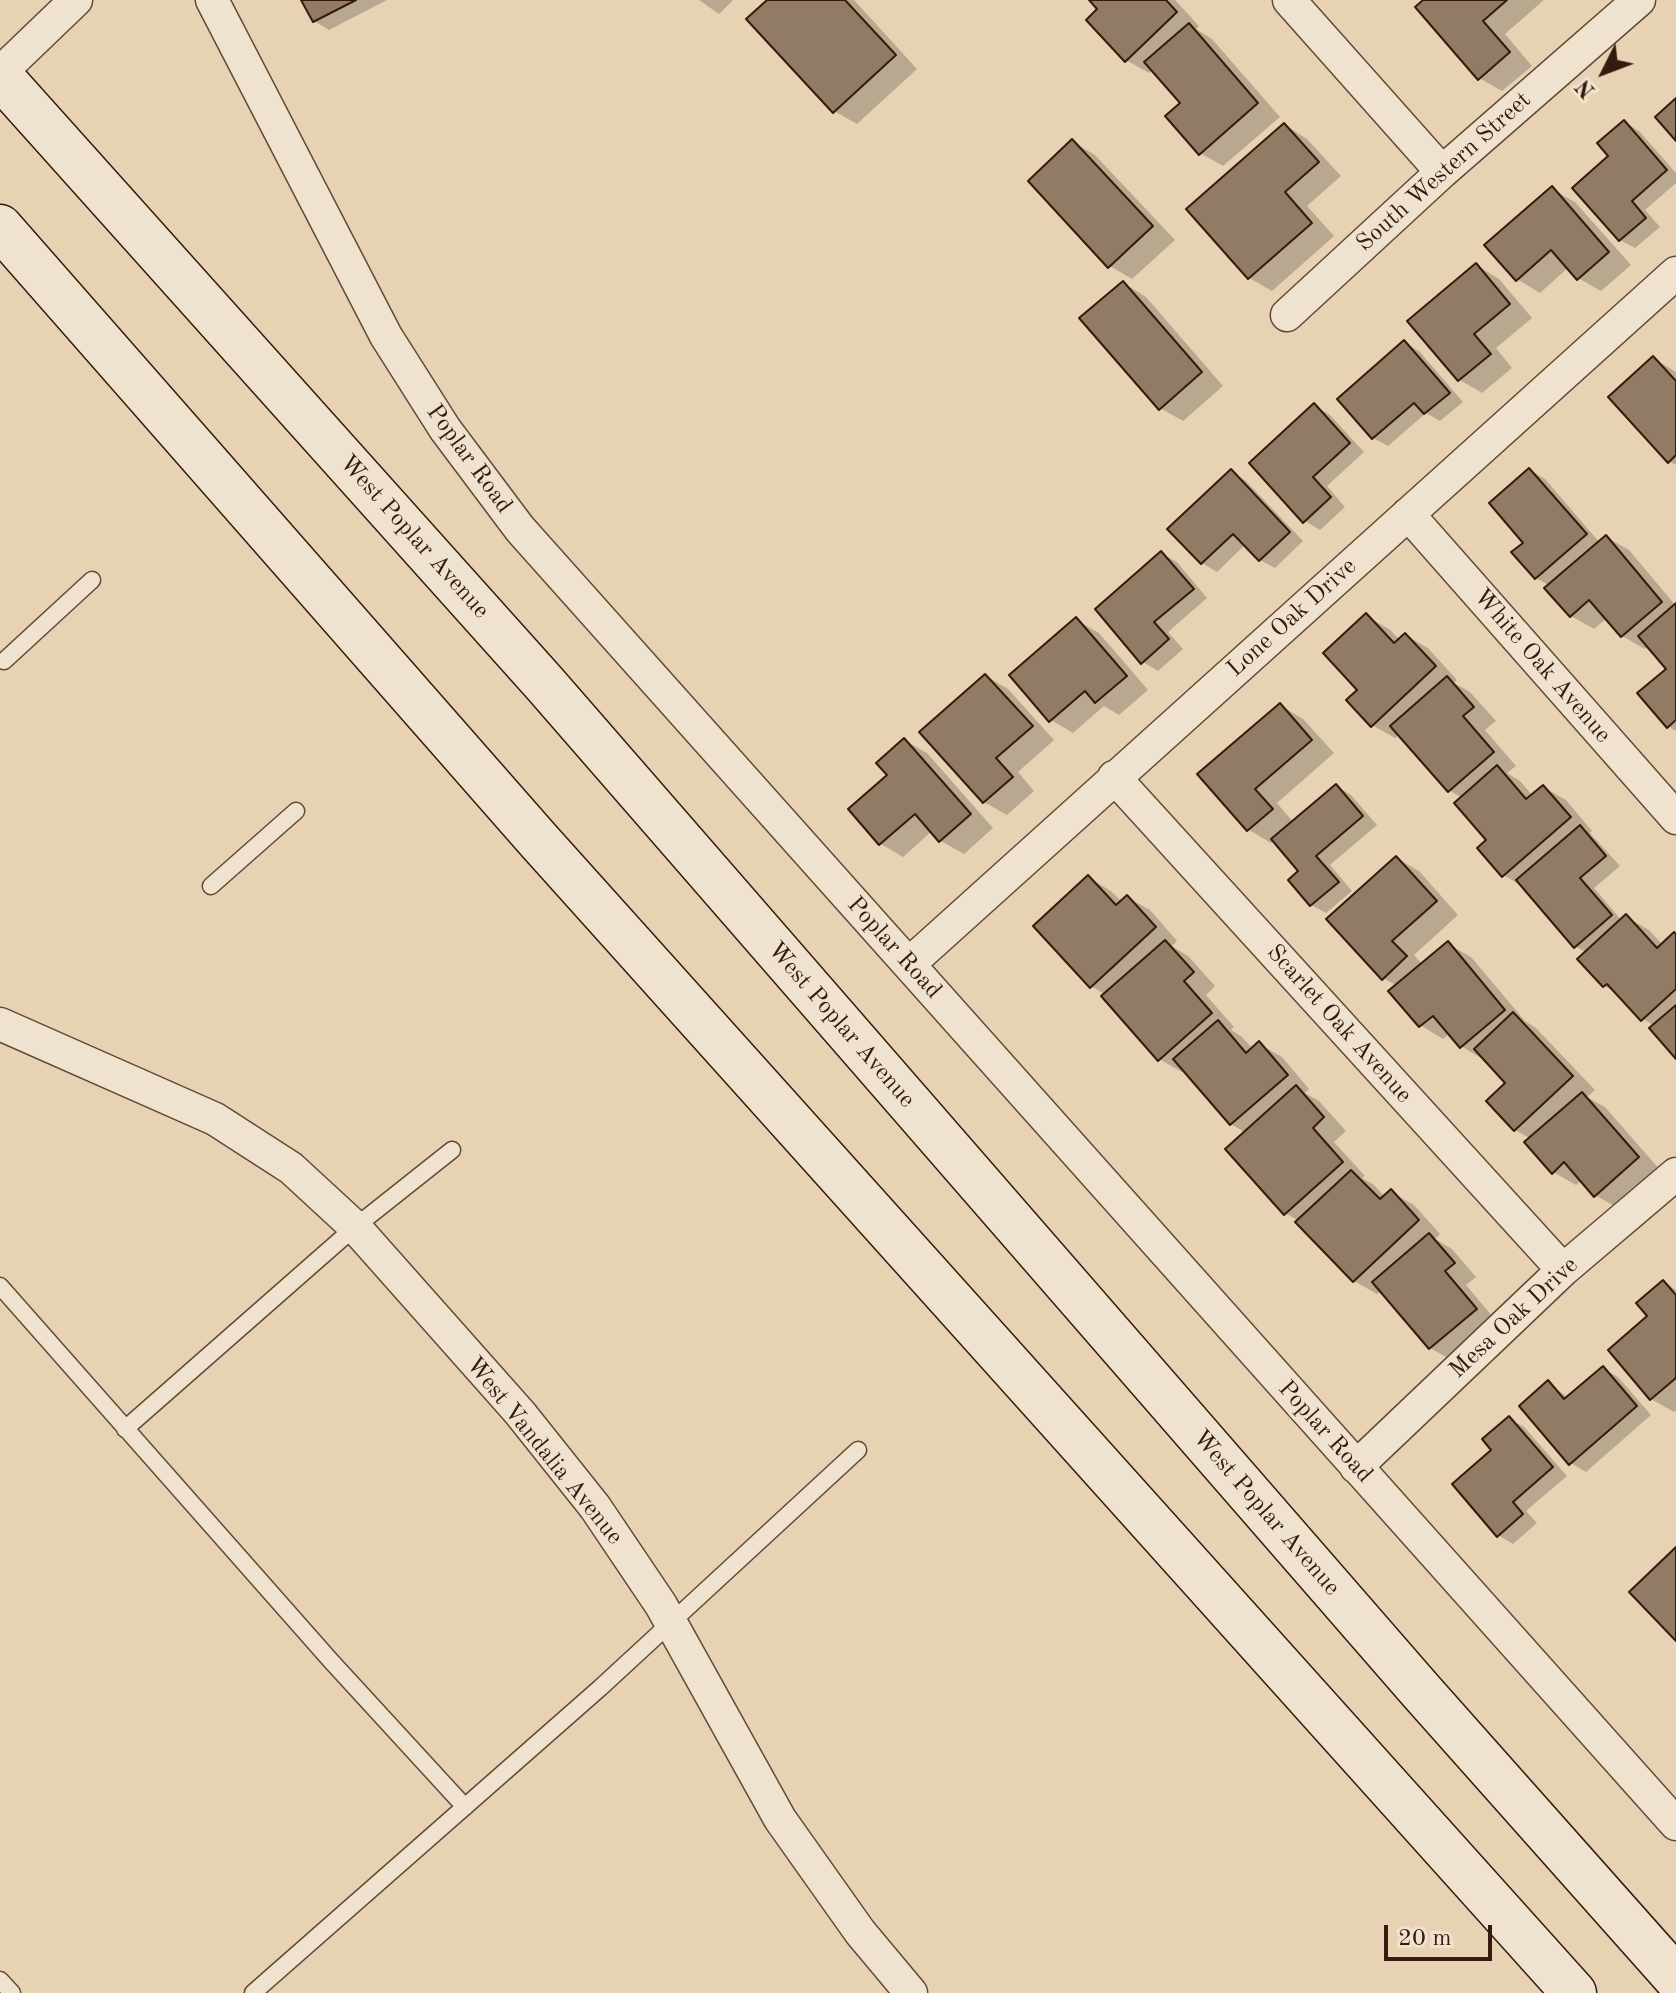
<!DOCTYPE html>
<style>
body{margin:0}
#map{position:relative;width:1676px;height:1993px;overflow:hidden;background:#e7d3b3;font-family:"Old Standard TT",serif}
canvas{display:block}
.north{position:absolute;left:1564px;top:32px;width:80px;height:80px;-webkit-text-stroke:6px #efe2ce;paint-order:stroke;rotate:228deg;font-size:22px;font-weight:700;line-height:32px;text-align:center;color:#341b0e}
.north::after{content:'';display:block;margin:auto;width:28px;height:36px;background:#341b0e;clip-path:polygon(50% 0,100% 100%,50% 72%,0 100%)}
.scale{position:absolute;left:1384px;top:1925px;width:108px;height:36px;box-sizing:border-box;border:4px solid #341b0e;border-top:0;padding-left:10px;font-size:24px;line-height:28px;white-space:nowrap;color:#341b0e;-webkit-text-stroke:6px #efe2ce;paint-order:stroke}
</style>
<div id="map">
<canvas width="1676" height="1993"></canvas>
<div class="north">N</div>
<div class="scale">20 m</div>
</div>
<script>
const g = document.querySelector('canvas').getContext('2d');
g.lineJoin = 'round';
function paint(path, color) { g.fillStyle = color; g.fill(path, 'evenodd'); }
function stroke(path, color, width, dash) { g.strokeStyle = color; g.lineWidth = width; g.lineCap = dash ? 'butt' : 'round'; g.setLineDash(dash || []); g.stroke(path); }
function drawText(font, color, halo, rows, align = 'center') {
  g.font = font + ' "Old Standard TT",serif'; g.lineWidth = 7; g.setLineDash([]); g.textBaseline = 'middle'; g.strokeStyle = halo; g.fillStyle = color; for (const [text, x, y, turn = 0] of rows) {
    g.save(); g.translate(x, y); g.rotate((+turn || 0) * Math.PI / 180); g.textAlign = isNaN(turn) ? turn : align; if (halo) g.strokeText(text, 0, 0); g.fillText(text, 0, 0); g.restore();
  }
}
paint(new Path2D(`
 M303,0H387L329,30L314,21Z
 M699,0H733L719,14Z
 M770,0H854L917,69L857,124L834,111Z
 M1091,0H1175L1199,26L1196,29L1212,39L1280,117L1223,166L1200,153L1183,104L1153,69L1149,73L1126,60L1100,9Z
 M1426,0H1544L1505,34L1532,66L1502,91L1479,78Z
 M1624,122L1639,131L1676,173V183L1645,210L1660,227L1635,248L1620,240L1611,156Z
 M1285,125L1307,139L1341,176L1307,206L1334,236L1272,291L1249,278Z
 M1073,142L1095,155L1175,240L1132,279L1110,266Z
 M1552,189L1575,202L1631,265L1601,291L1578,278L1569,267L1540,293L1517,279Z
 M1476,265L1499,279L1532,318L1496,348L1512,368L1482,393L1460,380L1410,321Z
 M1123,283L1146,297L1223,386L1183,421L1160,408Z
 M1404,342L1419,351L1463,402L1440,421L1426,413L1388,446L1373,438Z
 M1653,358L1676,372V465L1669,461Z
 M1314,406L1329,414L1364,452L1327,486L1345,507L1320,530L1305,521Z
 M1530,470L1545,479L1600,543L1606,537L1629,550L1676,606V731L1668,726L1669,669L1649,645L1645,649L1622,636L1607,618L1594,629L1571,616L1550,586L1536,578L1526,543Z
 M1231,472L1246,481L1303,541L1275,568L1260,560L1246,544L1217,572L1202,563Z
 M1162,554L1177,562L1207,598L1168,632L1183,649L1158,671L1143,662Z
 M1366,616L1389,629L1400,640L1405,635L1428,648L1457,680L1454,683L1470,692L1496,721L1485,730L1516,766L1507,773L1520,781L1533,796L1543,787L1566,800L1592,831L1590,833L1620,866L1594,888L1622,921L1626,917L1649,930L1663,945L1676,935V1056L1655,1026L1643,1019L1620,995L1604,986L1587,953L1575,946L1526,888L1503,875L1489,841L1462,798L1449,790L1400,734L1395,738L1372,725L1360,690Z
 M1076,620L1099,633L1148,690L1119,715L1104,706L1073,733L1051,720Z
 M986,676L1008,689L1054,740L1018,772L1034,791L1007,815L984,802Z
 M1280,705L1303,719L1334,753L1277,803L1294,823L1336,786L1351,795L1377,825L1330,865L1352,891L1326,913L1311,905L1301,871L1275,840L1271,843L1249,830L1200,774Z
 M904,740L927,753L993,828L964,854L941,841L932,831L903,857L881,844L851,810L890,775Z
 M1396,858L1419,871L1458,915L1414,955L1423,965L1448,944L1471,957L1525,1021L1536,1028L1595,1090L1587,1097L1605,1107L1661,1171L1618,1208L1595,1195L1582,1180L1576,1185L1553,1172L1531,1139L1515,1130L1489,1101L1507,1083L1484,1060L1461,1046L1450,1033L1443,1039L1420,1025L1397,986L1383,978Z
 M1089,878L1111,891L1122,902L1127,897L1150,910L1177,941L1172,946L1188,956L1215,986L1206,995L1234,1027L1231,1030L1241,1036L1253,1049L1259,1044L1282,1057L1309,1089L1305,1093L1319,1101L1346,1131L1334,1142L1365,1176L1362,1178L1374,1185L1385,1197L1391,1192L1414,1205L1440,1234L1435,1239L1452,1249L1476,1277L1466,1285L1498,1323L1453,1361L1430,1348L1382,1290L1377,1294L1354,1281L1299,1221L1285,1213L1246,1133L1231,1124L1185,1070L1182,1072L1159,1059L1106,995L1091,986Z
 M1664,1282L1676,1290V1410L1674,1412L1651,1399Z
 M1603,1369L1618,1377L1651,1415L1586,1472L1571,1463L1548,1383L1569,1398Z
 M1509,1419L1524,1427L1567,1476L1526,1511L1537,1523L1513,1544L1498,1535Z`), '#0003');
const building = new Path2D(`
 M301,0H356L313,22Z
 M767,0H845L896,55L833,113L746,19Z
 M1089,0H1166L1177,12L1125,62L1086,20L1097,9Z
 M1423,0H1507L1483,21L1510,52L1478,80L1415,7Z
 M1189,23L1258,103L1199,155L1165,116L1180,103L1144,62Z
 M1676,98V141L1655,117Z
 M1624,120L1667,170L1632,201L1646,218L1619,241L1572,188L1608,156L1597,143Z
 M1284,123L1319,162L1285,192L1312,223L1248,279L1186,209Z
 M1072,139L1153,226L1108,268L1028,181Z
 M1552,186L1609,252L1577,280L1551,250L1516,281L1484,245Z
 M1476,263L1510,304L1474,334L1491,354L1458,381L1407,321Z
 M1123,281L1202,372L1159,410L1079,318Z
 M1404,340L1450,393L1424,414L1414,403L1372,439L1337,399Z
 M1653,356L1676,381V455L1668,463L1608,397Z
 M1314,403L1350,443L1313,477L1331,497L1303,523L1249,463Z
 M1529,468L1587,534L1535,579L1511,552L1523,543L1489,503Z
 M1231,469L1290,532L1259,561L1233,534L1201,564L1167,529Z
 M1606,535L1662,602L1621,637L1589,600L1570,617L1544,588Z
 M1161,551L1194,589L1154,622L1169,639L1141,664L1095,609Z
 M1676,603V720L1667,728L1637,693L1666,669L1638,636Z
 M1366,613L1394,643L1405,633L1436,666L1371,727L1346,700L1357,690L1323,653Z
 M1076,617L1127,676L1095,703L1085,691L1049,722L1009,675Z
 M985,674L1033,726L996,758L1013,777L983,803L919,732Z
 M1447,676L1474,707L1463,716L1494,752L1448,792L1390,726Z
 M1280,703L1312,740L1255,789L1273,809L1247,831L1197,774Z
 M904,738L971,814L939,842L915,814L879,845L848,809L887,775L876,763Z
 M1497,765L1526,799L1543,785L1571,817L1502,877L1477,848L1486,840L1454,803Z
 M1336,784L1363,816L1316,856L1339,882L1310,906L1288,880L1298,871L1271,839Z
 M1580,825L1606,856L1580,878L1612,915L1574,948L1516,880Z
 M1396,856L1437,901L1392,941L1407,956L1382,980L1326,919Z
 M1088,875L1116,905L1127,895L1156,927L1090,988L1033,926Z
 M1626,914L1657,948L1674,932L1676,934V989L1641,1021L1607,984L1603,987L1577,959Z
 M1165,940L1194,972L1184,981L1212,1013L1158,1061L1101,996Z
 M1448,941L1505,1010L1460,1048L1433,1016L1419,1027L1388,991Z
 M1676,1005V1059L1649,1028Z
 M1513,1012L1573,1076L1514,1131L1486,1101L1505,1083L1474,1049Z
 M1218,1020L1246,1053L1259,1041L1288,1075L1230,1125L1173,1059Z
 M1296,1085L1324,1117L1313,1128L1343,1162L1284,1215L1225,1149Z
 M1582,1092L1639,1157L1594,1197L1564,1162L1552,1174L1524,1142Z
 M1351,1170L1380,1199L1391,1189L1419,1220L1353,1282L1295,1222Z
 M1429,1233L1455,1263L1445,1271L1477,1309L1429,1349L1372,1282Z
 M1663,1280L1676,1295V1378L1650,1400L1608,1350L1647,1316L1636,1303Z
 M1603,1366L1637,1406L1569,1465L1519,1406L1548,1380L1564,1399Z
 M1509,1416L1553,1467L1513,1502L1523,1514L1497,1537L1452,1484L1491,1450L1482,1439Z
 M1676,1547V1641L1629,1592Z`);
paint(building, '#917b64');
stroke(building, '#341b0e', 2);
const service = new Path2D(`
 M4,661L92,580
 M211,886L296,811
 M0,1286L331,1661L465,1807
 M125,1429L355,1227L452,1150
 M0,1980L12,1993
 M253,1993L600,1688L858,1450`);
const minor = new Path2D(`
 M212,0L386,336L445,429L520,529L1676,1824
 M1289,0L1442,172
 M0,73L76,0
 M1287,315L1442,172L1639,0
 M1408,514L1676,818
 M1114,777L1563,1270
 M909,964L1676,273
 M0,1024L215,1119L291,1168L355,1227L520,1413L595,1507L661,1605L780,1819L860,1932L911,1993
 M1356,1467L1563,1270L1676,1174`);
const secondary = new Path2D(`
 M0,76L545,684L1421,1691L1676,1978
 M0,227L539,841L1574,1993`);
stroke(service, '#614937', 19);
stroke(minor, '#614937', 35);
stroke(secondary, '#341b0e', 47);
stroke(service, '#efe2ce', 16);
stroke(minor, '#efe2ce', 32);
stroke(secondary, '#efe2ce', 44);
drawText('24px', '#341b0e', '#efe2ce', [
 ["South Western Street",1444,172,-42],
 ["Poplar Road",469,459,54],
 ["West Poplar Avenue",414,537,48],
 ["Lone Oak Drive",1292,618,-42],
 ["White Oak Avenue",1542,666,49],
 ["Poplar Road",894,948,48],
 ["Scarlet Oak Avenue",1339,1024,48],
 ["West Poplar Avenue",841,1025,49],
 ["Mesa Oak Drive",1514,1318,-43],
 ["Poplar Road",1325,1432,48],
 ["West Vandalia Avenue",544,1451,51],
 ["West Poplar Avenue",1266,1513,49]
]);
</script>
